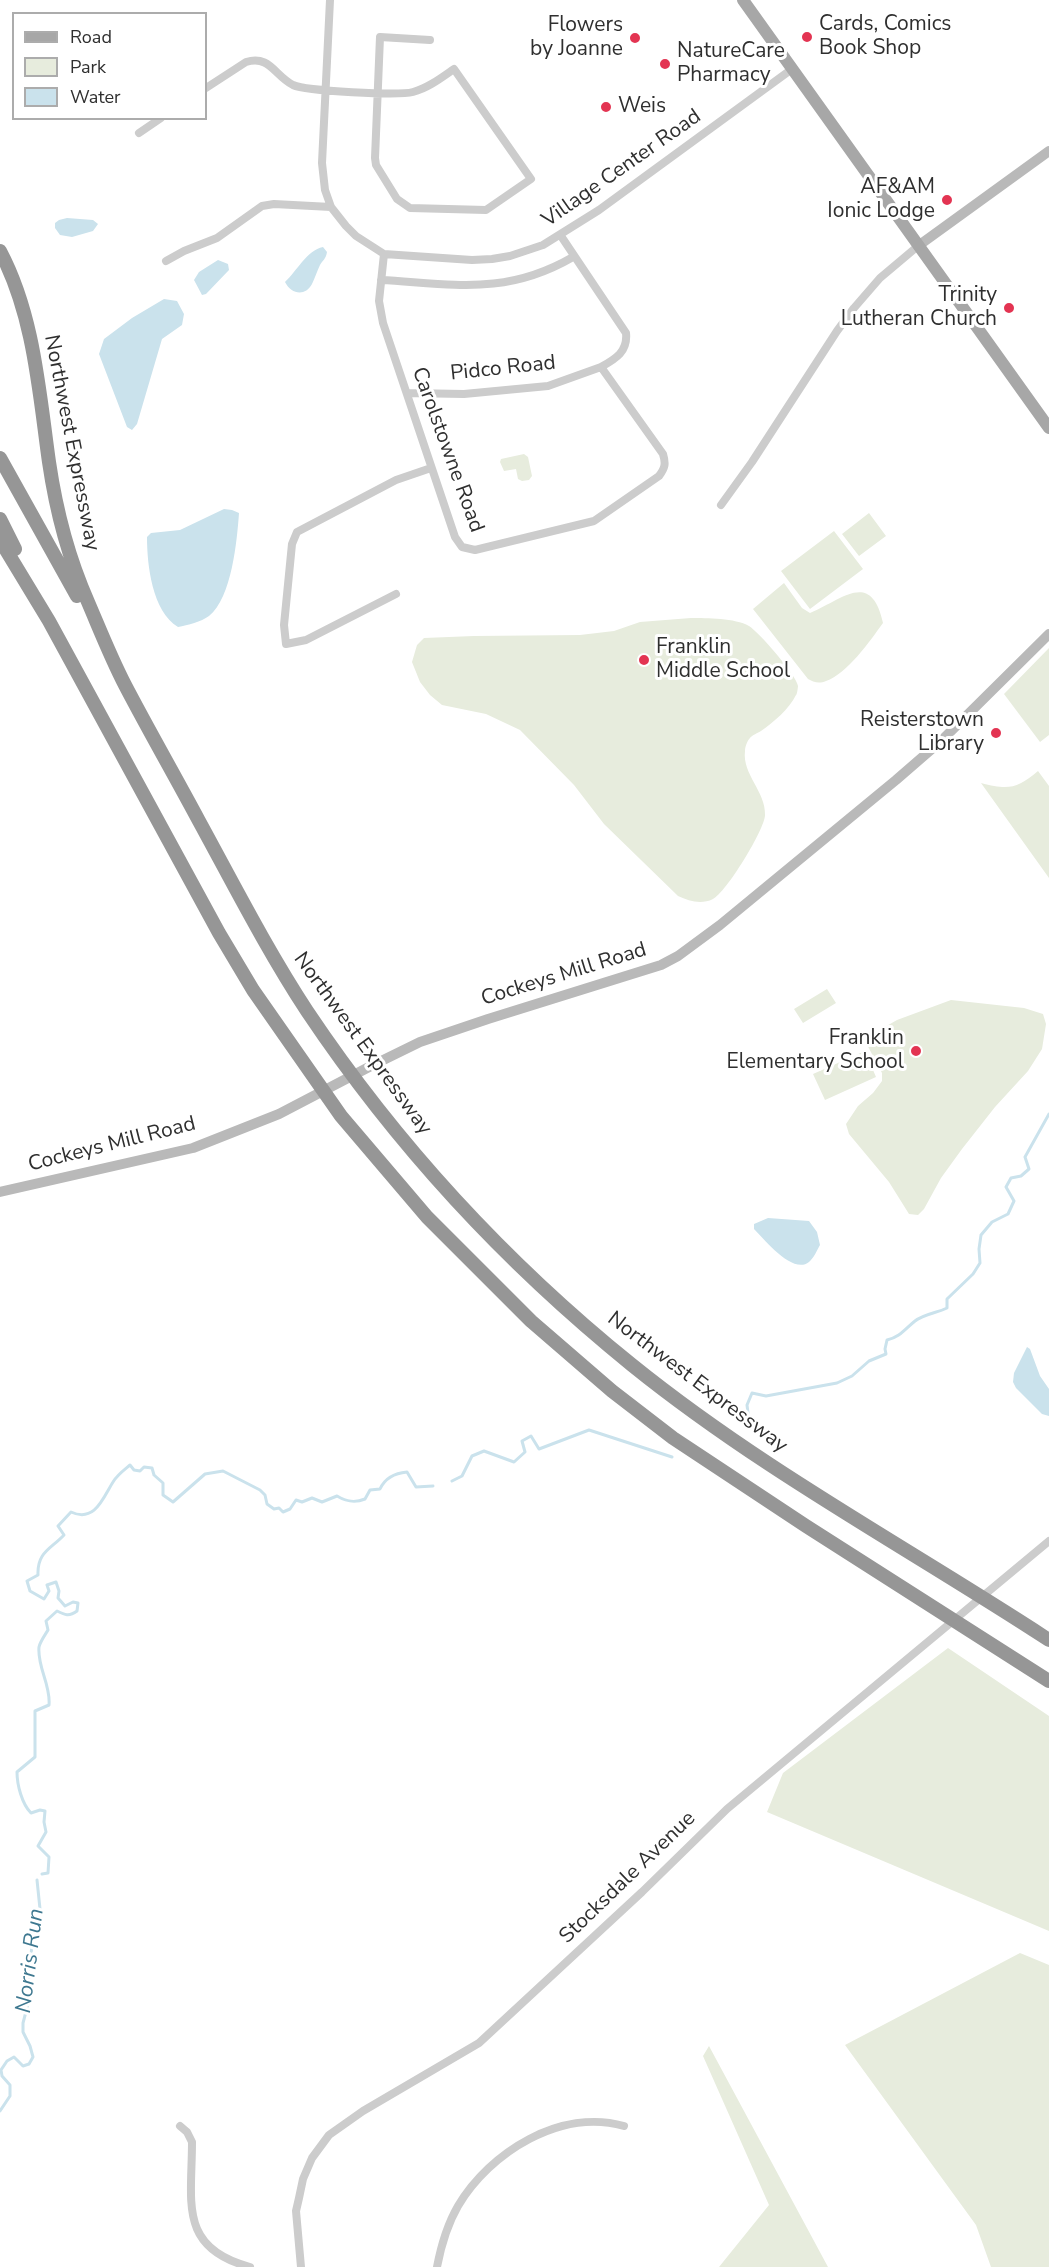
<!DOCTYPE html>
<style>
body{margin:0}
#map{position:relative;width:1049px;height:2267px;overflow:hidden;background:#fff;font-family:"Nunito Sans",sans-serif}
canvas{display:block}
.legend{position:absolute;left:12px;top:12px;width:195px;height:108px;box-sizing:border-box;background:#fff;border:2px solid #acacac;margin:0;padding:8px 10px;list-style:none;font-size:18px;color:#2f2f2f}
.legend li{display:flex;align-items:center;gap:12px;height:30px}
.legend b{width:30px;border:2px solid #acacac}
</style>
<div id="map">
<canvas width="1049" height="2267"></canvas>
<ul class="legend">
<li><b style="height:8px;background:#a7a7a7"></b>Road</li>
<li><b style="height:16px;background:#e7ecdd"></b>Park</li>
<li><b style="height:16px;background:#cae2ec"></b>Water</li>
</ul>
</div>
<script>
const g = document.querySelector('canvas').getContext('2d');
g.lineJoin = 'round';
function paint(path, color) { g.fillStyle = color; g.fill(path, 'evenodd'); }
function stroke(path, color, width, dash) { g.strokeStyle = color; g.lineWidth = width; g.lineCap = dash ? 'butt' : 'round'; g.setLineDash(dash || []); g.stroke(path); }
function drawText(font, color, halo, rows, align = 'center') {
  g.font = font + ' "Nunito Sans",sans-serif'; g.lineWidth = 6; g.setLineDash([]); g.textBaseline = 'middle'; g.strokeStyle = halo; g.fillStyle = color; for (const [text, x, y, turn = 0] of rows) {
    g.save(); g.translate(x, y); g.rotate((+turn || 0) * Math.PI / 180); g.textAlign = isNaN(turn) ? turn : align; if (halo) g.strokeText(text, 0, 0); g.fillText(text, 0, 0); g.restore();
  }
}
paint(new Path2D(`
 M524,454L528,457L532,476L529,480L522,481L518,479L516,469L504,471L500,462L501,459Z
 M869,513L886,536L859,556L842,534Z
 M834,531L863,569L810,609L781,571Z
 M784,583L802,608L810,613C842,600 871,569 883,623C870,641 847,674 826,681C819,684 813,682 808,679L753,609Z
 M691,618C707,618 735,618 749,626C759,632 797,676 798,686C798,687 797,695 796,695C789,709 774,722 761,731C758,733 752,735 750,738C747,741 745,747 745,751C742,774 766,792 765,815C765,829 726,893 713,899C701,905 689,901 678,896L604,824L574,785L520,730L486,714L442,705L430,695L420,682L412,662L417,645L424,638L474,636L580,635L614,631L640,622Z
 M1049,648V735L1040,742L1004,694Z
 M1038,771L1049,786V878L981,783C1008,790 1017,789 1038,771Z
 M827,989L836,1003L803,1023L794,1009Z
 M951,1000L1024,1008L1043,1014L1046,1024L1042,1049L1028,1071L995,1107L962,1149L941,1178L924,1209L918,1215L909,1214L889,1182L849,1134L846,1124L858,1106L873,1093L882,1081V1073L864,1039L897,1020Z
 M865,1051L876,1077L825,1100L813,1074Z
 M948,1648L1049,1716V1931L767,1812L783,1773Z
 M1020,1953L1049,1965V2267H991L976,2225L845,2045Z
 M709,2046L828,2267H719L769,2205L703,2056Z`), '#e7ecdd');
paint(new Path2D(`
 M67,218L93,220L98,224L93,231L72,237L60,235L55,228V223L59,220Z
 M323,247L327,252C326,259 323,260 320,265C317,271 315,278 312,284C305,297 291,294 285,282C297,271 307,250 323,247Z
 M218,260L228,264L229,270L206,294L202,295L194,280L199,272Z
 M164,299L177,301L184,314L182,325L162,339L137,424L132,430L127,427L99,354L104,339L132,318Z
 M224,509L232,510L239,513C237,540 232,598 209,616C201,622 188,625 178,627C152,611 147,565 147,537L151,533L180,530Z
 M768,1218L809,1221L817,1232L820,1245C817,1250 814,1258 809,1262C793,1275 765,1240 754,1229V1224Z
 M1027,1347L1030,1349L1040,1376L1049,1389V1416L1042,1414L1016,1388L1013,1382L1014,1373Z`), '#cae2ec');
stroke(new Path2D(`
 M748,1413L747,1405L752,1393L766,1396L837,1383L852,1376L869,1361L886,1354L885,1349L887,1340C900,1337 905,1329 915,1321C924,1314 937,1313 947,1308V1299L973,1274L980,1263L979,1249L981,1235L992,1222L1008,1214L1014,1201L1006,1187L1011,1178L1021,1176L1029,1169L1025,1157L1049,1114
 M452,1481L462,1476L472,1456L484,1451L514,1462L525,1452L522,1441L531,1436L539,1449L589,1430L672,1457
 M42,1874L48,1873L49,1857L38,1846L46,1832L44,1822L45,1811L40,1810L31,1813C22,1804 17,1785 17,1772L35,1757V1711L49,1705C51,1685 37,1667 39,1647C40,1642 45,1635 48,1630L46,1621L57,1611C65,1615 69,1617 77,1611L78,1603L73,1602L65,1606L58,1598L59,1591L56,1582L47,1585L49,1591L44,1599L30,1591L27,1581L38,1575C37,1552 51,1549 64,1535L58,1526L71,1512C95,1523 103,1498 113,1482C117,1475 124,1470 130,1465L134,1470L140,1471L144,1467L152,1468L154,1475L163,1483V1495L173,1502L205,1474L223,1471L260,1490L265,1495L267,1504L274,1509L279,1508L283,1512L290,1509L296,1500L302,1502L312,1498L322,1502L337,1496C347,1502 355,1503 365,1499L370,1490L380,1489C385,1478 396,1473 407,1472L416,1487L433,1486
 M0,2111L10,2096V2085L2,2076L1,2070L7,2061L14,2057L23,2066L29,2064L33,2057L30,2046L23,2032V2023L32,1989L28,1973L36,1920L40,1909L37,1880`), '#cae2ec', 3);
stroke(new Path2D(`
 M330,0L322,163L325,190L331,207L346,226L356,236L384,254L472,260L492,259L510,256L543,245L599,210L792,69
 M206,88L246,62C270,55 274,75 293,85C306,91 398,96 413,92C428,88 441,78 454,69L531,179L486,210L410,208L397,199L376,165L375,158L380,37L430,40
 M139,133L161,118
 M384,254L379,301L383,323L455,537L462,547L475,550L594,521L659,476C665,468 666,464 663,454L601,367C615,359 628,352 626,333L561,236
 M166,261L184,251L217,238L262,206L274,204L331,207
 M381,280C454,284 506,296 573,257
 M407,393L464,394L548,386L601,367
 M721,505L752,462L837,331L854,308L880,278L918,246
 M396,594L306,640L286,644L284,625L292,544L297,532L396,480L431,468
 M180,2126L187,2132L192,2142C192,2202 178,2248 250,2267
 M301,2267L296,2211L299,2198L303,2179L312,2158L329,2135L363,2111L479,2043L642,1892L727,1809L1049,1541
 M437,2267C441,2246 447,2225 458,2206C490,2152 561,2108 624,2126`), '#ccc', 8);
stroke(new Path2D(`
 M918,246L1049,151
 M0,1192L193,1148L279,1114L369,1067L420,1042L488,1019L661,965L678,956L720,925L896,780L941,741L1049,634`), '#b9b9b9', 10);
stroke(new Path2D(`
 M743,0L1049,428`), '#a7a7a7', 12);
stroke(new Path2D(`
 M0,251C34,315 39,391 49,462C56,510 68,557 88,602C100,630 111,658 125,685C149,731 175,776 199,821C234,885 267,950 307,1011C396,1144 507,1264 632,1365C762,1470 910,1549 1049,1640
 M0,458L77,596
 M0,519L15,549
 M0,540L49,621L219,933L253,990L341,1116L427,1217L531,1321L612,1391L673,1438L806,1526L1049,1681`), '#969696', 14);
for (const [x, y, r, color] of [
 [807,37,6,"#e33452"],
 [635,38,6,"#e33452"],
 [665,64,6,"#e33452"],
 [606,107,6,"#e33452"],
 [947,200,6,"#e33452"],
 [1009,308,6,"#e33452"],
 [644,660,6,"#e33452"],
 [996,733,6,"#e33452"],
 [916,1051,6,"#e33452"]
]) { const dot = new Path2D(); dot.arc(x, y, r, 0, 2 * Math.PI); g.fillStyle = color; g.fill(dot); stroke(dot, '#fff', 2); }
drawText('21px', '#2f2f2f', '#fff', [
 ["Cards, Comics",819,25,"left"],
 ["Book Shop",819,49,"left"],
 ["Flowers",623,26],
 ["by Joanne",623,50],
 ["NatureCare",677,52,"left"],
 ["Pharmacy",677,76,"left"],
 ["Weis",618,107,"left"],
 ["AF&AM",935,188],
 ["Ionic Lodge",935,212],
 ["Trinity",997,296],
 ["Lutheran Church",997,320],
 ["Franklin",656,648,"left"],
 ["Middle School",656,672,"left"],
 ["Reisterstown",984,721],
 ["Library",984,745],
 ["Franklin",904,1039],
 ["Elementary School",904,1063]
], 'right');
drawText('21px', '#2f2f2f', '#fff', [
 ["Village Center Road",622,169,-35],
 ["Pidco Road",503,369,-6],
 ["Northwest Expressway",71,443,79],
 ["Carolstowne Road",447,450,70],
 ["Cockeys Mill Road",564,975,-17],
 ["Northwest Expressway",362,1044,54],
 ["Cockeys Mill Road",112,1145,-14],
 ["Northwest Expressway",697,1383,37],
 ["Stocksdale Avenue",628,1878,-44]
]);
drawText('italic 22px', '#3e7890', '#fff', [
 ["Norris Run",31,1961,-83]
]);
</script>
